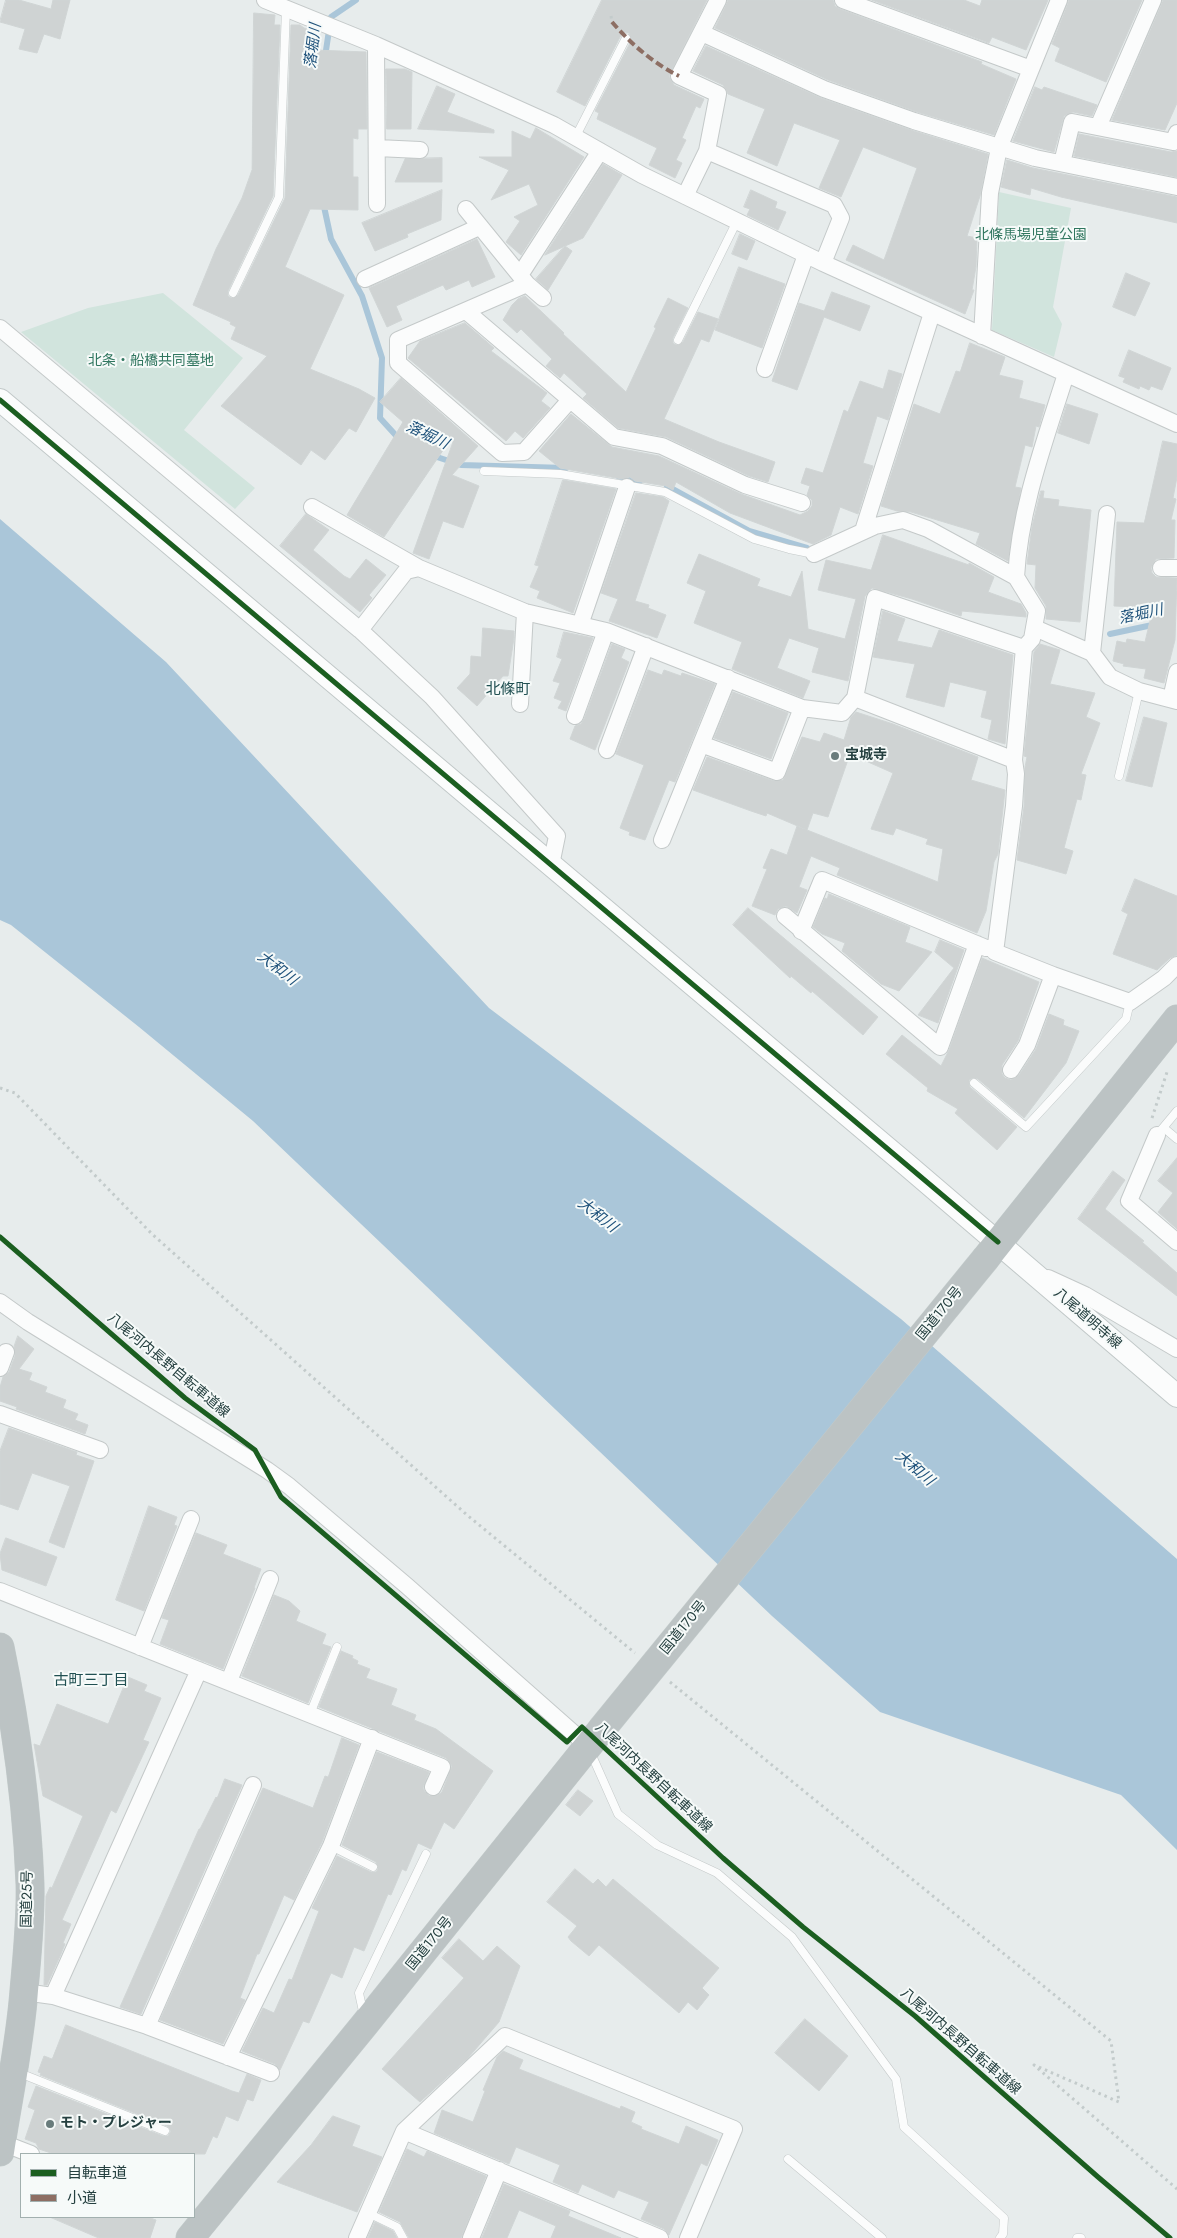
<!DOCTYPE html>
<meta charset="utf-8">
<style>
body{margin:0}
#map{position:relative;width:1177px;height:2238px;overflow:hidden;background:#e7ecec;font-family:Jost,"Noto Sans JP",sans-serif}
canvas{display:block}
.legend{position:absolute;left:20px;top:2153px;width:175px;height:65px;box-sizing:border-box;background:#f6faf9;border:1px solid #a2b0af;margin:0;padding:6px 9px;list-style:none;font-size:15px;color:#254040}
.legend li{display:flex;align-items:center;gap:10px;height:25px}
.legend b{width:25px;border:1px solid #a2b0af}
</style>
<div id="map">
<canvas width="1177" height="2238"></canvas>
<ul class="legend">
<li><b style="height:6px;background:#1b5e20"></b>自転車道</li>
<li><b style="height:6px;background:#8d6e63"></b>小道</li>
</ul>
</div>
<script>
const g = document.querySelector('canvas').getContext('2d');
g.lineJoin = 'round';
function paint(path, color) { g.fillStyle = color; g.fill(path, 'evenodd'); }
function stroke(path, color, width, dash) { g.strokeStyle = color; g.lineWidth = width; g.lineCap = dash ? 'butt' : 'round'; g.setLineDash(dash || []); g.stroke(path); }
function drawText(font, color, halo, rows, align = 'center') {
  g.font = font + ' Jost,"Noto Sans JP",sans-serif'; g.lineWidth = 4; g.setLineDash([]); g.textBaseline = 'middle'; g.strokeStyle = halo; g.fillStyle = color; for (const [text, x, y, turn = 0] of rows) {
    g.save(); g.translate(x, y); g.rotate((+turn || 0) * Math.PI / 180); g.textAlign = isNaN(turn) ? turn : align; if (halo) g.strokeText(text, 0, 0); g.fillText(text, 0, 0); g.restore();
  }
}
paint(new Path2D(`
 M999,192L1071,208L1053,307L1062,324L1054,357L992,330Z
 M163,293L243,358L184,430L255,488L235,509L21,332L88,308Z`), '#d1e4dd');
paint(new Path2D(`
 M0,519L166,662L489,1008L901,1319L1177,1559V1850L1121,1795L880,1712L772,1616L253,1121L139,1027L11,925L0,920Z`), '#aac6d9');
stroke(new Path2D(`
 M325,57L331,17L356,0
 M323,202L331,239L362,296L382,358L380,418L401,441
 M431,455L461,465L566,468
 M618,476L640,481
 M667,486L749,531L807,548
 M1110,634L1157,624`), '#aac6d9', 6);
const building = new Path2D(`
 M6,0H19L51,9L53,0H70L60,39L44,34L37,53L19,49L25,29L0,22Z
 M602,0H707L669,76L674,85L704,99L700,108L696,106L682,138L686,140L676,160L682,163L675,178L649,165L657,148L597,119L599,113L595,111L631,41L629,33L625,32L621,35L585,106L557,92Z
 M728,0H833L835,6L840,9L982,62L981,64L1016,79L994,135L917,112L828,80L715,28Z
 M872,0H964L980,6L982,0H1048L1026,50L992,37L989,43Z
 M1069,0H1142L1106,82L1055,61L1060,48L1052,44Z
 M1163,0H1177V103L1165,130L1112,120Z
 M254,13L275,15L274,25H280L273,196L228,291V296L231,298L238,295L285,198L291,25H300L304,28L315,31V50L366,52L367,129H358V139L353,138V177H358V210L310,209L285,267L344,295L310,369L359,389L375,398L356,432L349,428L325,460L311,450L301,465L221,406L267,356L231,339L236,327L230,324L231,322L193,305L216,249L242,198L252,170Z
 M706,46L821,98L911,130L988,154L980,196L967,236L977,238L976,267L972,290H974L965,314L846,260L853,245L884,260L917,168L863,147L841,197L819,188L840,140L794,123L777,166L747,153L765,109L728,94L723,85L693,71Z
 M386,69H405L412,72L411,129H387Z
 M437,86L455,94L447,112L494,130V133L418,129Z
 M1035,87L1042,90L1044,87L1097,105L1092,116L1073,112L1064,116L1054,152L1013,141Z
 M536,128L584,157L521,255L506,242L520,221L514,217L538,205L529,184L491,200L509,170L479,157H512V131L530,139Z
 M1079,134L1171,152L1177,151V177L1074,156Z
 M442,158V182H395L405,159Z
 M1007,160L1033,168L1177,197V223L1061,197L1031,188L1030,195L1001,187Z
 M603,164L622,175L583,238L545,255Z
 M442,190L441,220L407,234L408,237L375,251L362,223Z
 M751,190L777,202L775,208L786,212L778,230L747,215L750,209L744,207Z
 M740,234L755,241L747,260L732,254Z
 M477,239L495,277L472,287L469,280L446,290L443,285L396,306L402,320L387,327L369,288Z
 M565,246L572,251L548,290L536,279Z
 M739,267L785,284L762,348L715,330Z
 M1126,273L1150,283L1135,316L1113,307Z
 M832,292L870,306L860,331L824,317L797,390L772,381L799,303L824,311Z
 M525,296L564,333L563,334L626,392L656,328L654,327L668,298L688,308L673,338V343L676,345L683,342L698,312L718,319L709,342L701,339L664,419L719,442L775,462L768,482L749,476L666,437L618,428L583,398L587,394L564,373L560,378L546,366L552,359L521,329L517,333L503,320L512,305L518,299Z
 M465,323L494,348L491,351L547,393L541,401L550,408L523,438L515,431L506,441L408,358L420,341Z
 M970,343L1005,357L999,375L1023,381L1019,398L1045,405L1039,427L1036,426L1032,447L1025,445L1015,487L1021,488L1008,561L976,544L980,533L911,512L897,511L881,506L914,404L940,414L956,371L960,372Z
 M1129,350L1171,368L1162,390L1151,386L1149,390L1140,386L1139,389L1123,382L1125,378L1119,376Z
 M889,370L902,374L888,420L877,416L863,463L873,466L858,514L840,507L831,535L813,544L730,513L676,482L673,490L666,486L635,481L630,477L622,479L560,468L539,451L571,414L612,447L659,456L741,494L800,515L808,511L812,506V500L807,495L810,486L801,483L806,468L823,473L844,410L848,412L860,381L883,389Z
 M401,378L478,446L452,475L479,486L463,528L443,521L429,559L413,553L453,442L450,440L384,537L347,515L403,422L380,402Z
 M1067,404L1098,414L1089,444L1058,433Z
 M1163,441L1177,444V477L1173,498L1176,499L1171,520H1175L1174,558L1156,559L1151,568L1152,573L1156,577L1177,578L1175,640L1164,683L1144,678L1146,669L1123,666L1124,664L1113,661L1117,641L1126,643L1127,639L1145,642L1153,608L1114,606L1117,522L1144,523Z
 M563,480L616,489L573,613L537,598L540,591L530,587L539,566L535,565Z
 M1041,491H1044L1043,498L1059,500L1058,506L1091,510L1080,622L1046,619V606L1035,588L1036,565L1027,564L1032,527Z
 M636,493L663,497L669,501L635,601L649,605L648,608L666,615L657,638L609,621L618,599L601,593Z
 M306,514L329,530L313,550L344,576L350,579L366,559L386,575L369,595L372,598L360,612L280,546Z
 M883,535L969,565V563L994,577L988,592L1021,604L1026,613V617L962,611L961,616L912,599L872,588L865,596L848,681L812,672L819,648L789,638L777,668L810,681L803,698L732,669L742,642L694,623L706,591L687,583L699,554L760,579L757,586L791,597L802,571L808,629L845,639L856,599L818,590L826,560L871,570Z
 M883,611L905,619L897,641L932,648L939,630L1013,655L1005,744L988,739L992,720L981,717L987,691L950,682L944,707L906,697L915,664L873,657Z
 M483,628L514,631V638L508,676H503L477,706L457,688L470,674L471,656L481,657Z
 M564,632L593,638L566,711L558,708L562,701L554,698L560,683L553,681L562,659L557,657Z
 M612,644L625,649L621,658L629,662L595,750L570,739L575,726L581,724L584,719Z
 M1040,644L1060,650L1050,684L1095,693L1086,717L1100,723L1081,774L1086,775L1081,800L1077,799L1064,848L1073,851L1066,874L1017,860L1024,807L1025,767L1027,757L1024,756L1034,652Z
 M648,670L662,675L664,670L681,676L682,673L715,684L675,782L669,780L645,840L629,835L630,832L620,828L644,765L616,754Z
 M733,692L788,713L771,759L714,738Z
 M856,712L893,724L978,757L971,780L1005,790L998,854L994,862L986,911L977,933L837,875L840,868L811,856L799,887L807,890L797,913L786,906L778,909L775,915L752,906L767,869L763,868L771,849L787,855L797,826L938,882L943,849L926,844L928,839L896,828L893,835L871,829L893,773L850,754L828,817L813,813L807,830L767,813L766,816L751,811L693,790L707,757L774,781L783,780L802,737L820,742L824,733L844,740L851,717Z
 M1144,717L1167,723L1152,787L1126,781Z
 M1135,879L1177,896V955L1170,958L1157,970L1113,954L1128,914L1122,911Z
 M829,894L910,927L905,942L932,952L899,991L881,984L842,951L845,943L822,934L813,927L825,898L827,899Z
 M748,908L878,1017L863,1035L812,991L811,993L791,976L790,978L733,925Z
 M940,940L964,950L938,1023L918,1015L954,968L935,952Z
 M982,958L1039,982L1018,1041L1002,1065V1074L1005,1078L1011,1080L1019,1075L1036,1049L1049,1014L1064,1020L1063,1025L1079,1031L1066,1063L1024,1118L978,1079L973,1078L969,1080L970,1087L1017,1127L997,1150L955,1113L958,1109L927,1091L928,1088L886,1054L902,1035L941,1066L949,1050Z
 M1177,1158V1229L1158,1212L1173,1193L1158,1181Z
 M1113,1171L1125,1180L1105,1209L1144,1241L1142,1242L1177,1273V1296L1078,1219Z
 M18,1336L34,1349L19,1369L32,1373L29,1380L47,1387L45,1392L66,1400L63,1408L78,1414L75,1420L88,1425L85,1434L16,1409L17,1407L0,1401V1387L3,1377L9,1372L15,1356L14,1347Z
 M9,1428L77,1452L76,1455L94,1461L64,1548L49,1542L70,1486L32,1473L18,1510L0,1504V1451Z
 M149,1506L177,1517L174,1525L177,1526L144,1611L116,1600Z
 M196,1533L227,1545L223,1554L261,1569L254,1588H255L223,1669L160,1644L169,1620L162,1618Z
 M6,1538L57,1557L46,1586L2,1570L0,1554Z
 M274,1595L289,1601L300,1611L296,1621L326,1634L322,1644L331,1647L308,1703L242,1676Z
 M341,1651L353,1656L352,1658L358,1661L357,1664L370,1669L366,1678L397,1689L391,1705L416,1715L414,1720L436,1729L493,1771L454,1829L444,1822L431,1849L418,1843L406,1871L402,1869L391,1895L388,1894L364,1951L354,1947L342,1978L331,1973L309,2023L303,2021L280,2070L275,2064L242,2051L263,2008L274,2013L289,1979L292,1980L319,1911L312,1908L337,1856L371,1872H376L378,1869L376,1862L342,1845L377,1752L429,1772L423,1788L425,1792L429,1796L438,1795L442,1792L452,1766L446,1758L319,1707Z
 M128,1677L147,1685L144,1691L161,1698L143,1740L149,1742L116,1813L111,1810L62,1920L71,1924L63,1943L65,1944L61,1954L47,1985H44L46,1896L50,1887L52,1888L83,1816L43,1796L34,1744L40,1746L57,1704L108,1724Z
 M342,1738L359,1745L322,1842L294,1900L284,1895L259,1954H257L240,1998L245,2000L223,2044L160,2020L263,1788L313,1808L325,1776L328,1777Z
 M225,1779L242,1785L141,2014L120,2007L199,1829H200L216,1797L217,1798Z
 M578,1790L593,1801L580,1816L566,1805Z
 M575,1869L593,1884L598,1879L606,1887L613,1879L719,1968L702,1988L709,1995L697,2010L688,2002L679,2013L599,1945L589,1956L571,1941L568,1937L577,1926L547,1902Z
 M459,1939L483,1961L497,1946L520,1966L499,2022L468,2058L420,2102L382,2069L464,1978L442,1958Z
 M805,2019L848,2056L819,2091L775,2053Z
 M66,2025L232,2091L239,2093L247,2074L261,2080L253,2101L247,2099L238,2121L226,2116L217,2138L213,2136L205,2154H54L39,2149L36,2143L25,2139L35,2110L28,2107L36,2086L163,2136H168L171,2131L167,2126L40,2075L41,2073L38,2072L44,2056L52,2059Z
 M503,2051L523,2060L519,2069L620,2109L621,2106L635,2112L631,2122L642,2127L641,2129L679,2144L686,2126L718,2140L707,2166L701,2163L669,2235L664,2229L641,2219L649,2202L618,2190L614,2198L582,2184L578,2193L553,2182L560,2165L516,2147L509,2164L434,2133L442,2110L473,2122L485,2091L483,2090L497,2057Z
 M333,2116L360,2126L352,2146L382,2157L357,2212L277,2182L311,2145Z
 M407,2149L424,2157L427,2151L486,2176L461,2238H409L400,2222L379,2212Z
 M504,2184L570,2211L568,2216L621,2238H551L556,2226L519,2210L507,2238H482Z
 M50,2217H148L156,2220L150,2238H99Z
 M375,2222L393,2231L397,2238H368Z`);
paint(building, '#cfd3d3');
stroke(building, '#d0d5d5', 1);
const lane = new Path2D(`
 M575,138L626,38
 M233,293L279,197L286,9
 M678,340L737,221
 M484,471L560,474L665,492L754,539L789,549L814,554
 M1119,776L1139,691
 M974,1083L1026,1127L1126,1019L1130,1002
 M1164,1128L1177,1139
 M1157,1135L1177,1111
 M310,1714L337,1647
 M590,1751L618,1814L657,1845L717,1873L792,1937L896,2079L904,2127L1004,2218L1003,2234L1000,2238
 M331,1846L373,1867
 M364,2016L359,1993L426,1854
 M17,2072L165,2131
 M788,2159L882,2238
 M368,2213L397,2227L403,2238
 M1077,2238H1081`);
const street = new Path2D(`
 M265,0L376,45L554,125L642,175L823,263L1177,424
 M843,0L1031,69
 M702,33L824,89L914,121L1035,158L1177,187
 M376,45L377,204
 M1098,127L1153,0
 M377,148L420,150
 M707,151L834,205L841,218L823,263
 M1062,163L1072,122L1173,142L1177,133
 M685,196L707,151L718,94L679,76L718,0
 M466,209L527,284L543,298
 M520,275L600,151
 M365,279L479,227
 M527,284L398,340V363L502,453L524,452L570,400
 M466,311L614,437L662,446L745,485L802,503
 M0,328L360,630L432,697L557,836L551,865
 M982,336L990,193L999,148L1059,0
 M765,369L806,255
 M312,507L419,568
 M863,531L932,313
 M814,554L875,526L903,520L928,529L1016,577L1037,611L1032,639L1024,648L1014,760L1016,774L1014,806L995,952L1053,975L1130,1002L1164,978L1177,965
 M1161,568H1177
 M1016,577C1020,507 1045,441 1066,374
 M580,625L627,487
 M1035,628L1092,653L1110,677L1139,691L1177,701
 M360,630L406,571L419,568L525,612L606,631L802,708L842,713L855,698L1014,760
 M1092,653L1107,514
 M855,698L875,598L1024,648
 M1171,699L1177,672
 M520,704L525,612
 M575,716L606,631
 M701,744L777,772L802,708
 M607,750L646,646
 M662,840L728,678
 M785,916L940,1047L977,944
 M801,931L822,880L986,948
 M1011,1070L1027,1045L1053,975
 M1157,1135L1129,1201L1177,1242
 M1048,1278L1085,1295L1177,1349
 M0,1302L28,1322L267,1470L289,1486L407,1586L588,1746
 M0,1368L6,1352
 M0,1414L100,1450
 M0,1591L442,1767L433,1787
 M140,1647L191,1519
 M229,1681L270,1579
 M24,1992L53,1996L147,2026L271,2073
 M53,1996L199,1670
 M147,2026L253,1785
 M228,2057L331,1846L372,1738
 M404,2131L505,2036L734,2129L688,2238
 M0,2142L31,2154
 M357,2238L404,2131L660,2238
 M471,2238L499,2170`);
const secondary = new Path2D(`
 M0,400L907,1165L1177,1396`);
const highway = new Path2D(`
 M986,1258L1177,1019
 M0,1647C16,1725 27,1805 30,1884C31,1919 27,1956 24,1990C20,2045 8,2098 0,2152
 M190,2238L365,2024L601,1730`);
stroke(lane, '#c4c9c9', 9);
stroke(street, '#c4c9c9', 18);
stroke(secondary, '#c1c8c8', 24);
stroke(highway, '#c2caca', 29);
stroke(new Path2D(`
 M611,16L612,22
 M0,1088L15,1093L152,1234L467,1515L635,1653
 M1152,1118L1168,1069
 M670,1682L1111,2041L1119,2102L1034,2065L1177,2189`), '#c3cbcb', 3, [2.5, 4]);
stroke(lane, '#fbfcfc', 8);
stroke(street, '#fbfcfc', 16);
stroke(secondary, '#fbfcfc', 22);
stroke(highway, '#bcc3c4', 28);
const highwayBridge = new Path2D(`
 M601,1730L986,1258`);
stroke(highwayBridge, '#c2caca', 29, []);
stroke(highwayBridge, '#bcc3c4', 28);
stroke(new Path2D(`
 M612,22C631,44 653,63 679,76`), '#8d6e63', 4, [8, 4]);
stroke(new Path2D(`
 M0,400L998,1242
 M0,1237L185,1398L255,1450L281,1497L567,1742L582,1727L723,1858L803,1927L915,2016L1098,2177L1170,2238`), '#1b5e20', 5);
for (const [x, y, r, color] of [
 [835,756,5,"#697c7c"],
 [50,2124,5,"#697c7c"]
]) { const dot = new Path2D(); dot.arc(x, y, r, 0, 2 * Math.PI); g.fillStyle = color; g.fill(dot); stroke(dot, '#f6faf9', 2); }
drawText('14px', '#30765f', '#f6faf9', [
 ["北條馬場児童公園",1031,236],
 ["北条・船橋共同墓地",151,362]
]);
drawText('bold 14px', '#254040', '#f6faf9', [
 ["宝城寺",845,756],
 ["モト・プレジャー",60,2124]
], 'left');
drawText('14px', '#254040', '#f6faf9', [
 ["国道170号",940,1314,-51],
 ["八尾道明寺線",1087,1319,41],
 ["八尾河内長野自転車道線",168,1366,40],
 ["国道170号",684,1628,-51],
 ["八尾河内長野自転車道線",653,1778,43],
 ["国道25号",28,1899,-89],
 ["国道170号",430,1944,-51],
 ["八尾河内長野自転車道線",960,2042,41]
]);
drawText('italic 15px', '#1f527b', '#f6faf9', [
 ["落堀川",314,46,-83],
 ["落堀川",427,436,26],
 ["落堀川",1141,615,-12],
 ["大和川",277,969,37],
 ["大和川",597,1216,38],
 ["大和川",914,1469,40]
]);
drawText('15px', '#215052', '#f6faf9', [
 ["北條町",508,690],
 ["古町三丁目",91,1681]
]);
</script>
